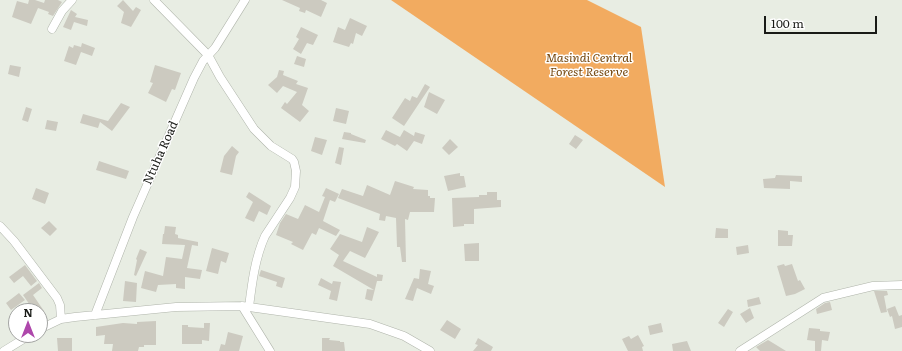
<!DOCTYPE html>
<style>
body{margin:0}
#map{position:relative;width:902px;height:351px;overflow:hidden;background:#e8ede3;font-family:Literata,serif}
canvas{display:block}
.north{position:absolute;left:8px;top:303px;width:40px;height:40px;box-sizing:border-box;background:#fff;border:1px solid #a3a4a2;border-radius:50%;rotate:0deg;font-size:11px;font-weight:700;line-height:16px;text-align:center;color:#191b17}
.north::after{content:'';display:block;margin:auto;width:14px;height:18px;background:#ae47ab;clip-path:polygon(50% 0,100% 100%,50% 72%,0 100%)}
.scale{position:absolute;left:764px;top:16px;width:113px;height:18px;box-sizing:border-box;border:2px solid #191b17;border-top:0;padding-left:5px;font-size:12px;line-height:14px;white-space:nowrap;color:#191b17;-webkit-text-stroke:3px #fff;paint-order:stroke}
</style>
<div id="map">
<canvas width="902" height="351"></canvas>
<div class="north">N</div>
<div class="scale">100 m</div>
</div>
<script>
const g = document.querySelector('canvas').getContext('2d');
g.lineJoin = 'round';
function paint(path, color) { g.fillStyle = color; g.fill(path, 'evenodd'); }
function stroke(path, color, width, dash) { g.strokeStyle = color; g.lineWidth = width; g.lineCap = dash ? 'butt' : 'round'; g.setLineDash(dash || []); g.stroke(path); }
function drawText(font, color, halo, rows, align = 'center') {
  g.font = font + ' Literata,serif'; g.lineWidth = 3; g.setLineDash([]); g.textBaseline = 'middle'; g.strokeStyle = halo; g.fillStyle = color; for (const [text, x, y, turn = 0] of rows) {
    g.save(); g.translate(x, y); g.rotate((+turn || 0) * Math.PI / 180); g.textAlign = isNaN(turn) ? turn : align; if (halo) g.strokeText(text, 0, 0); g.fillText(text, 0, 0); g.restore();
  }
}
paint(new Path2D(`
 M391,0H587L641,27L665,187Z`), '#f2ab60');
paint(new Path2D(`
 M29,0H35L44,3L45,0H58L62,2L53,16L48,14L49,12L38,8L31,24L12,17L17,1L28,4Z
 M123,0L133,11L136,7L141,10L131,27L121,23L124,12L117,6Z
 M282,0H321L327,3L321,17L306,10L305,13L299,11L300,8Z
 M71,10L77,14L75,17L88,20L87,26L74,22L71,30L63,27Z
 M350,18L367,26L362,36L356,33L353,44L351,43L349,47L333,42L338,27L345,30Z
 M301,27L318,35L313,45L307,43L301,54L293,49L299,39L296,37Z
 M82,43L95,48L92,56L81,52L76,65L64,61L69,46L73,48L74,45L81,47Z
 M297,56L306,59L304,67L294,64Z
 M10,65L21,67L19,77L8,74Z
 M155,65L181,73L175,90L172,89L166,102L148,93L153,83L150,82Z
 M279,70L284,71L283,75L298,81L296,84L308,88L302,105L309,111L300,122L281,108L285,102L287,104L297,92L283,86L277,93L268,85L277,77Z
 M425,84L430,87L404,126L392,118L405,98L410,101L412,96L417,98Z
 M429,92L445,100L437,114L424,107Z
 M121,103L130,107L112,131L100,122L98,128L80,123L83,114L108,121Z
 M26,107L32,109L28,122L22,120Z
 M336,108L349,111L346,124L333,121Z
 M47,120L58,122L56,131L45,129Z
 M386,130L400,137L404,130L414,136L415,132L425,135L422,144L414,141L407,151L397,144L395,146L381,139Z
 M344,132L351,133V134L366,140L365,143L342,139Z
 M575,135L583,140L576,149L569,144Z
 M315,137L327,140L322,155L311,151Z
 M450,139L458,147L449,155L442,148Z
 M232,146L239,152L236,156L232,175L220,172L224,156Z
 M339,147L344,148L341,165L335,163Z
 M99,161L129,171L126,179L96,170Z
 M460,173V176H464L466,187L448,191L444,176Z
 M776,175L802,176V182L790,181V189L764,188L763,179L775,178Z
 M395,181L414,187L413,189L428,190V196H430V198H435L434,212H410L408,220L405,219L406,262H402L400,247H397L396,218L386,216L385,221L379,220L380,214L338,198L342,189L363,196L367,185L390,195Z
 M36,188L49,193L45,204L32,199Z
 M326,188L339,194L335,202L330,200L323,221L340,230L336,236L319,228L316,235L312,233L303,250L291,244L293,242L276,235L280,223L286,214L298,219L305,205L319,212L325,197L322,196Z
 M249,192L271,206L267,215L259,211L254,222L245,218L253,202L246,197Z
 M487,192H497V200H501V207L474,209V224H464V226L453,227L452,198L479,197V195H487Z
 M49,221L57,229L50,236L41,228Z
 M165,226L176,227L175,234L178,235V238L198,242V246L192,245L187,268L202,270L200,279L185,277V289L176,288V284L158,285L156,292L141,288L145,271L163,276L166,257L182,259L185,245L162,244L163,234H164Z
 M367,227L379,232L365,258L350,251L343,261L377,277V274L383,275L382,281H377L372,301L365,299L367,289L374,290L333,266L339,255L330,249L340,234L362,242Z
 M716,228L728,229V238H715Z
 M778,230L788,231V235H793L792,246H778Z
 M479,243V261H465L464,244Z
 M748,245L749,253L737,255L736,247Z
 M212,248L229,253L226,263L221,261L218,274L206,271Z
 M140,249L147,252L136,276L134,275L137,260L136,259Z
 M784,264L785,266L792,264L798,281L800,280L805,289L795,294L786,296L777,266Z
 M25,265L37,281L31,286L23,276L14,283L9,277Z
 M420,269L431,271L428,284L434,286L431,294L417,288L413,301L405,299L414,278L419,279Z
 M261,270L285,278L282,288L276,286L277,282L259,276Z
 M321,278L332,284L333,281L341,282L337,301L329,299L331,291L318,285Z
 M125,281L137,283L136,302L123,301Z
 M39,283L42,288L33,295L44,311H34L23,295Z
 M874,291H887L888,295L884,296L887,312L881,313Z
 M19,293L25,300L11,310L6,303Z
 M759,297L761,304L748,307L747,300Z
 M830,302L832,310L817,314L816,309L825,303Z
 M895,306L899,316L902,315V327L895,329L892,316L890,317L887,309Z
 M750,308L754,318L746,323L740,314Z
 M728,309L733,312L724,327L718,323Z
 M447,320L461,329L455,339L440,330Z
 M156,321V345H144V347H139L138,351H112L113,344H104L105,335L96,336V327L123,323L137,324V322Z
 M204,323H210L209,341L202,340V344H182V325H188V327L204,328Z
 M661,323L663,332L650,335L648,326Z
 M809,328L820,329V331L830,332L828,341L822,340L821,351H815V341L807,340Z
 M228,332L243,336L239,351H219L221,344L225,345Z
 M638,335L644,346L642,347L643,351H628L622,339L629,336L631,339Z
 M57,338H72V351H58Z
 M322,338H330L329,340L340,341V342H344L345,351H322Z
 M478,338L493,347L491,351H473L478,345L475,344Z
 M768,340L773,343L786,351H760L756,347Z
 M687,341L691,351H673L672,344Z`), '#cccac0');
const street = new Path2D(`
 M154,0L208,55L220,77L254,129L271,146L292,159L294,162L296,171L295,187L290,198L265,236C255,258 252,283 249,307
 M52,29L62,11L72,0
 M0,226L14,241L57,298L60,305L61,319
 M242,306L270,351
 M95,315L133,217L194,78L203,61L215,48L245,0
 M40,329L61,319L75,317L176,307L242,306L370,324L404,336L430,351
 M4,351L30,335
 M740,351L823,298L873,286L902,285`);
stroke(street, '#afb4aa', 9);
stroke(street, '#fff', 8);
drawText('italic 12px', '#76480f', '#fff', [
 ["Masindi Central",589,58],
 ["Forest Reserve",589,72]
]);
drawText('12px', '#191b17', '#fff', [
 ["Ntuha Road",161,153,-66]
]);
</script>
